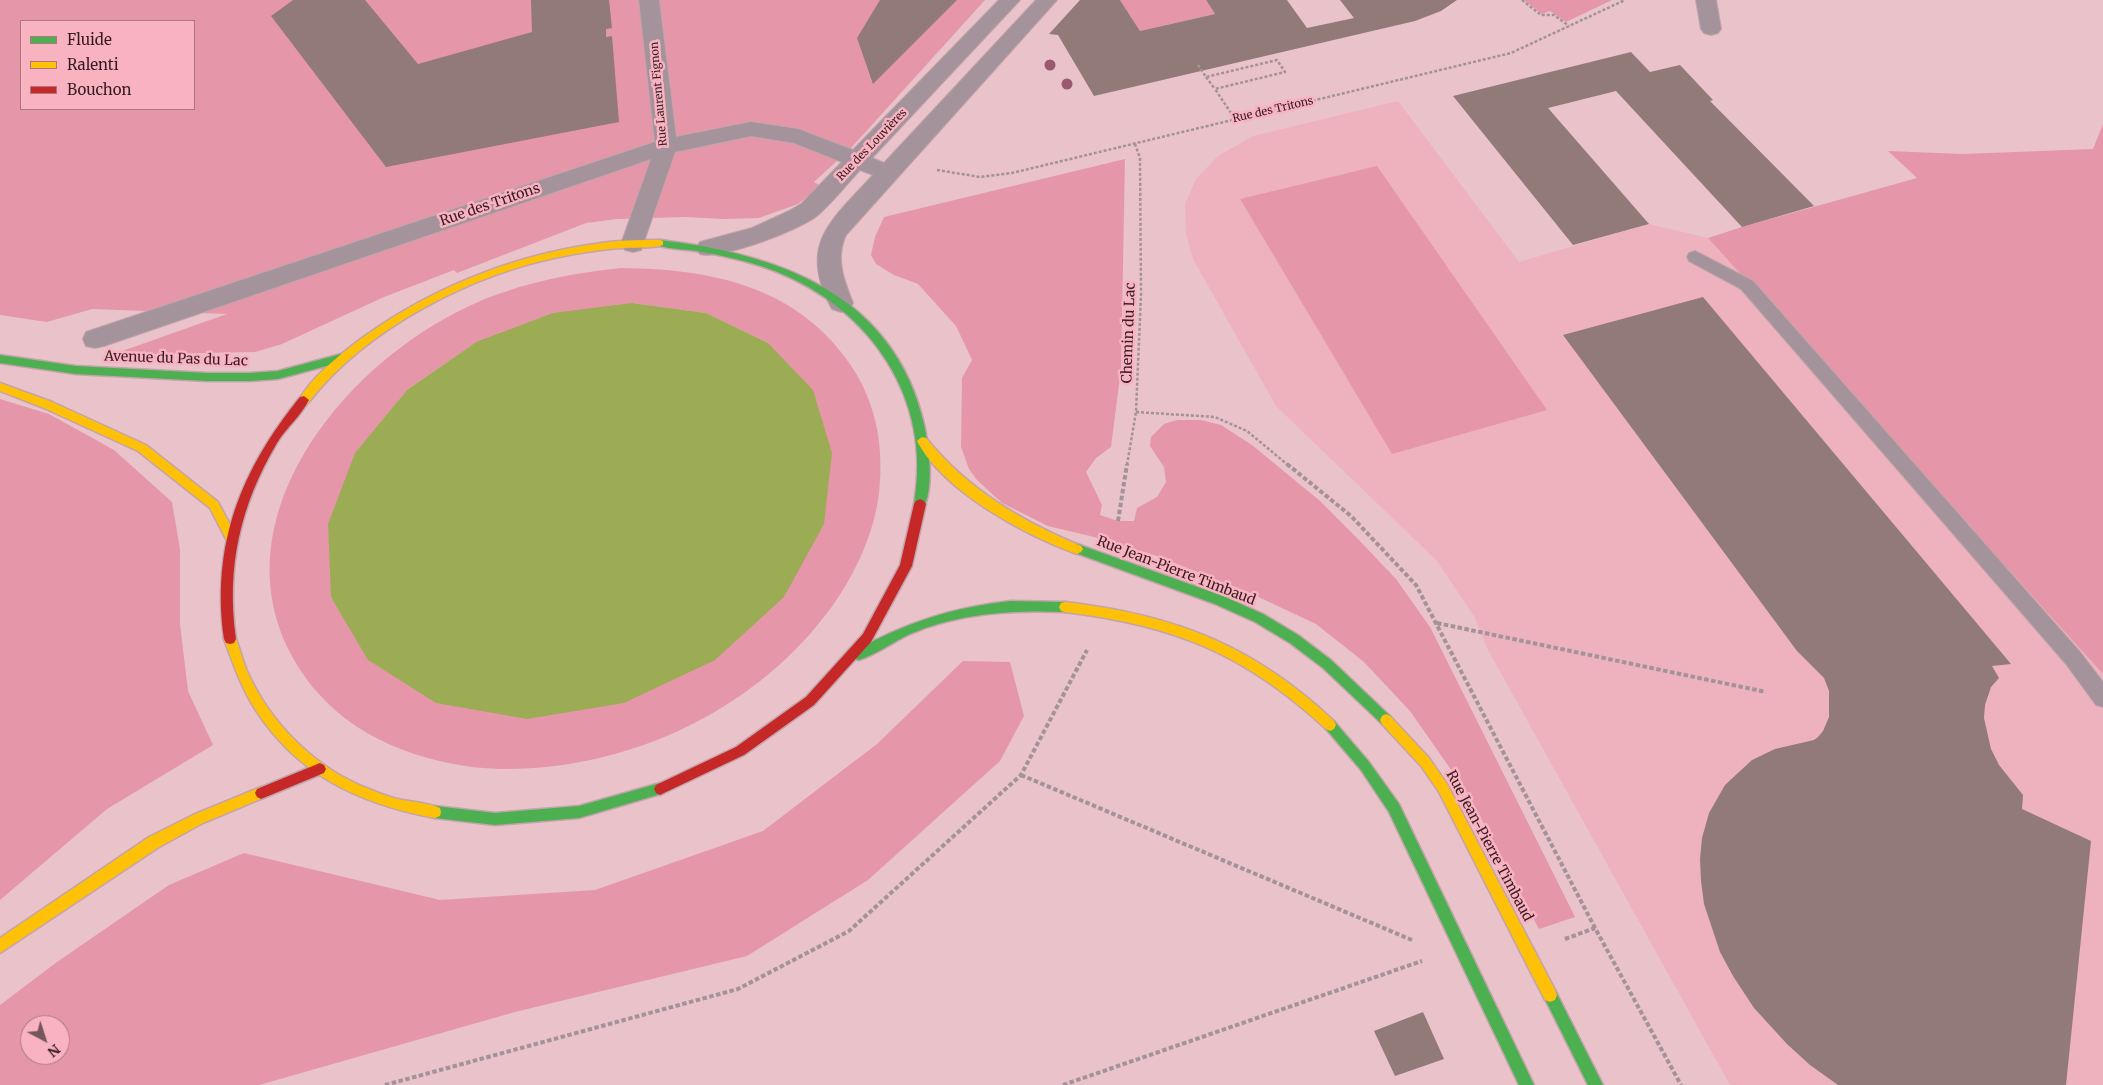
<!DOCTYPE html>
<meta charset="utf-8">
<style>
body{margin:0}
#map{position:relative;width:2103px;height:1085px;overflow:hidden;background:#e9c2ca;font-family:Merriweather,serif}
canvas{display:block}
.legend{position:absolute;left:20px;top:20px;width:175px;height:90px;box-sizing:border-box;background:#f9b2c0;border:1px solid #ab7681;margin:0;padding:6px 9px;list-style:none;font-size:15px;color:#361c22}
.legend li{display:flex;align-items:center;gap:10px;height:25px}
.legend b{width:25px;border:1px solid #ab7681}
.north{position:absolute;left:20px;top:1015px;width:50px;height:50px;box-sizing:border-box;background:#f9b2c0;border:1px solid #ab7681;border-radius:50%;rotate:140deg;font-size:14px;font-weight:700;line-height:20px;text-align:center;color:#361c22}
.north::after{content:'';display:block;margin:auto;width:18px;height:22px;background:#75565d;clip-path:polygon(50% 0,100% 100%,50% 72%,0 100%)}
</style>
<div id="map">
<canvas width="2103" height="1085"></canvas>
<ul class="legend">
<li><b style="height:6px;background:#4caf50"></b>Fluide</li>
<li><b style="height:6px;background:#ffc107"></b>Ralenti</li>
<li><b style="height:6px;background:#c62828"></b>Bouchon</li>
</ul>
<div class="north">N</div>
</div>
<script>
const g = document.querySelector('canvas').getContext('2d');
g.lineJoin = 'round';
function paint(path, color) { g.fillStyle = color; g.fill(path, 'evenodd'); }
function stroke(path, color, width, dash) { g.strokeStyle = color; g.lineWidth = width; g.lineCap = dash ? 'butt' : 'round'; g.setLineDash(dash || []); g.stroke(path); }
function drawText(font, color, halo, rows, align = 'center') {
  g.font = font + ' Merriweather,serif'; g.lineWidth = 5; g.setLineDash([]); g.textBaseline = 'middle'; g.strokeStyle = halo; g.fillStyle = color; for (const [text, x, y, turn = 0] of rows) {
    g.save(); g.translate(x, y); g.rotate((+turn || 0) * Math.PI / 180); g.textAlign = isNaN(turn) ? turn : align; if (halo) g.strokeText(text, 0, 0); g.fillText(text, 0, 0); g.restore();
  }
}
paint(new Path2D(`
 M1398,101L1519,262L1649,224L1708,238L2103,674V1085H1730L1488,650L1474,616L1437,561L1276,406L1193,259L1186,234L1185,204L1196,179L1218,156L1253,136Z`), '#eeb2be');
paint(new Path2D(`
 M0,0H985L851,148L814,182L821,186L798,204L759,218L724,219L685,217L617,219L586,223L457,273L454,270L384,297L282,344L255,352L111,355L227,314L92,309L47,322L0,315ZM21,21H194V109H21Z
 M1120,0H1206L1215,14L1140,31Z
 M1524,0H1612L1566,22L1550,11L1542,14Z
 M2103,124V674L1708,238L1742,227L1917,178L1888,151L1963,154L2093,149Z
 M1125,159L1121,369L1111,447L1096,458L1086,472L1102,505L1100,515L1118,521H1134L1137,508L1157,497L1166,482L1164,467L1150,446L1151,437L1164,424L1177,420H1201L1221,425L1252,445L1320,501L1358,539L1396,579L1430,627L1575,917L1539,929L1468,794L1410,711L1364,662L1316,624L1250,593L1157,556L1090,536L1048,526L1002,503L977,480L969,469L961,447L962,378L972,360L956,326L918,284L894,275L876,264L871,255L875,237L884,217Z
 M1377,166L1547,410L1392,454L1240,199Z
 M621,268C712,269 798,286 852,367C877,405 884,449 879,493C874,534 856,572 833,605C758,710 628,771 499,769C435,767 361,743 318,693C198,553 324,378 461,310C511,285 565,274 621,268ZM632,303L706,313L768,343L356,453L407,390L476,342Z
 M0,399L49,414L114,450L172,502L180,549V624L188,691L213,745L107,809L0,900Z
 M963,661L1010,662L1024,716L1000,761L868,880L747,956L515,1012L259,1085H0V1005L57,962L169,885L244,853L440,900L595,890L763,831L877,744ZM30,1025H60V1055H30Z`), '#e597a9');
paint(new Path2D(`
 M632,303L706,313L768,343L813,390L832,453L824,524L784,597L715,660L624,703L527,719L436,703L368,660L331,597L328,524L355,453L407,390L476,342L553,313Z`), '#9bac54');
paint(new Path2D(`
 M293,0H365L418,64L532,32L531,0H609L612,28L606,29V37L612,36L619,122L386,167L271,16Z
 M880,0H957L873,84L857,38Z
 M1080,0H1120L1140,31L1215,14L1206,0H1287L1307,28L1354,18L1340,0H1457L1441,11L1415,21L1094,96L1058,35L1049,34Z
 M1631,52L1650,72L1680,65L1713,100L1710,101L1814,206L1742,227L1616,91L1548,108L1649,224L1573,245L1453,96Z
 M1703,297L2011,664L1992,666L1999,678L1991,687L1985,705L1984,718L1991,749L1999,765L2023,795L2022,809L2091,841L2066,1085H1838L1810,1065L1787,1044L1754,1008L1733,976L1720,952L1704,904L1701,881L1700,859L1702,838L1709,813L1725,785L1752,760L1775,749L1814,740L1818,737L1823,731L1829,717V691L1824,678L1797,651L1563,335Z
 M1423,1012L1444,1059L1395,1076L1374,1031Z`), '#917a78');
const lane = new Path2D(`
 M1695,251L1753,281L2080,652L2103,682V707L2096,705L2066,664L1741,289L1689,261L1687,257L1689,253Z`);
const street = new Path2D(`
 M639,0H659L676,137L751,122L798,129L853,150L999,0H1020L872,158L884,163L1036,0H1057L846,235C835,259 844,280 853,303L850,309L841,312L832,309C797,244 831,221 873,175L860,170C846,185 833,202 818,215C800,230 721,260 700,254L696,248L700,242L752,228L789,211L801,204L842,162L794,143L751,136L675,152L641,250L633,252L625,250L621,244L651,159L104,346L95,348L86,346L83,339L86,332L655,142Z
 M1696,0H1716L1721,29L1718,33L1711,35L1704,33L1701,29Z`);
const fast = new Path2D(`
 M660,240C779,254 894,294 924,424C929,447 934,486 924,507H916L914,504C933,399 871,309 775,271C751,262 726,256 702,252C687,249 671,250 657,245V241Z
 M341,354L345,355L346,358L345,361L278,379L250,381H207L76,374L0,363V355L76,366L207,373H250L278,371Z
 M1077,544L1223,596L1263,614L1298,635L1331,660L1390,716L1392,720L1390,724L1386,726L1382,724L1323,668L1290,643L1255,622L1215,604L1073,552L1071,549L1073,546Z
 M1011,601L1065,602L1069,603L1071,607L1069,611L1065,612C1013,610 959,613 910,634C893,642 877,654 859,660L855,659L853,655L855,651C904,623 954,607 1011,601Z
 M1330,719L1334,721L1369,762L1399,804L1534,1085H1519L1389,812L1361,770L1326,729L1324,725L1326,721Z
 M660,783L664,785L666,789L664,793L579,818L495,825L435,818L430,816L429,812L430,808L435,806L495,813L579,806Z
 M1550,988L1555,990L1603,1085H1588L1543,995L1545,990Z`);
const slow = new Path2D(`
 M660,240L663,241V245C650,249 635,247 622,248C604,249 586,252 569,255C475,272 367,327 308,403L304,404L299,400C312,377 337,357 358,341C427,290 510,256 595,244C617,240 638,240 660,240Z
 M0,383L52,402L146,445L218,502L237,538L235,541H227L210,508L138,451L44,408L0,391Z
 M922,437L926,438C967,489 1021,521 1081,546L1083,549L1081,552L1077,554C1025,535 943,491 917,441Z
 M1065,602C1175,615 1253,645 1334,721L1336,725L1334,729L1330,731L1326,729C1245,654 1174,625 1065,612L1061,611L1059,607L1061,603Z
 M230,634L234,635C240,647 242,660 247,671C270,723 316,769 369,789C379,793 391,798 402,800C414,802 428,803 440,808L441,812L440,816L435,818C360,804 297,775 255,709C241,687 233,663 224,639L226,635Z
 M1386,714L1390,716L1429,758L1447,784L1555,990L1557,995L1555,1000L1550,1002L1545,1000L1439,792L1421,766L1382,724L1380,720L1382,716Z
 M261,787L265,789L267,793L265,797L203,823L159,847L0,953V938L149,837L193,815Z`);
const jam = new Path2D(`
 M304,396L309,400C301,416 286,428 277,443C240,506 226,567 236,639L234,643L230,644L226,643L224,639C211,544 241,470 300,397Z
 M920,499L924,501L926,504L912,566L871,642L814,705L744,755L664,793L660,795L656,793L654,789L656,785L736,747L806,697L863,634L900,565L914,504L916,501Z
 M320,763L324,765L326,769L324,773L261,799L257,797L255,793L257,789Z`);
stroke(lane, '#c2a4aa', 2);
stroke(street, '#c2a4aa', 2);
stroke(fast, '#c2a4aa', 3);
stroke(slow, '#c2a4aa', 3);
stroke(jam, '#c2a4aa', 3);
stroke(new Path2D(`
 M1522,0L1541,15H1554L1569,26
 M1198,65L1206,77L1277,60L1285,72L1215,89L1235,119
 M1206,77L1215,89
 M937,170L980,177L1012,173L1511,53L1625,0
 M1136,412L1215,417L1247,431L1288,465
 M1127,465L1136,412L1141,294L1140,158L1135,144`), '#a49299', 2.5, [3, 2]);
stroke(new Path2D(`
 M1287,464L1351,516L1416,585L1595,928L1681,1085
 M1118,521L1127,464
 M1437,623L1766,692
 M1021,775L1412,940
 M1565,939L1595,928
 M385,1085L738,989L849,931L1021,775L1087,650
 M1063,1085L1422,961`), '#a49299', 4, [4.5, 2.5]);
paint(lane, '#a5939c');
paint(street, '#a5939c');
paint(fast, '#4caf50');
paint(slow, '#ffc107');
paint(jam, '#c62828');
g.fillStyle = '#975a6e';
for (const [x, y] of [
 [1050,65],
 [1067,84]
]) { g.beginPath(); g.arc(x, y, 5.5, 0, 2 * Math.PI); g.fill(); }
drawText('11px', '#361c22', '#f9b2c0', [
 ["Rue Laurent Fignon",659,94,-95],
 ["Rue des Tritons",1273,110,-13],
 ["Rue des Louvières",872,145,-46]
]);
drawText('14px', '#361c22', '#f9b2c0', [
 ["Rue des Tritons",490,205,-19],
 ["Chemin du Lac",1129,333,-88],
 ["Avenue du Pas du Lac",176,359,2],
 ["Rue Jean-Pierre Timbaud",1176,571,21],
 ["Rue Jean-Pierre Timbaud",1489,846,62]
]);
</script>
